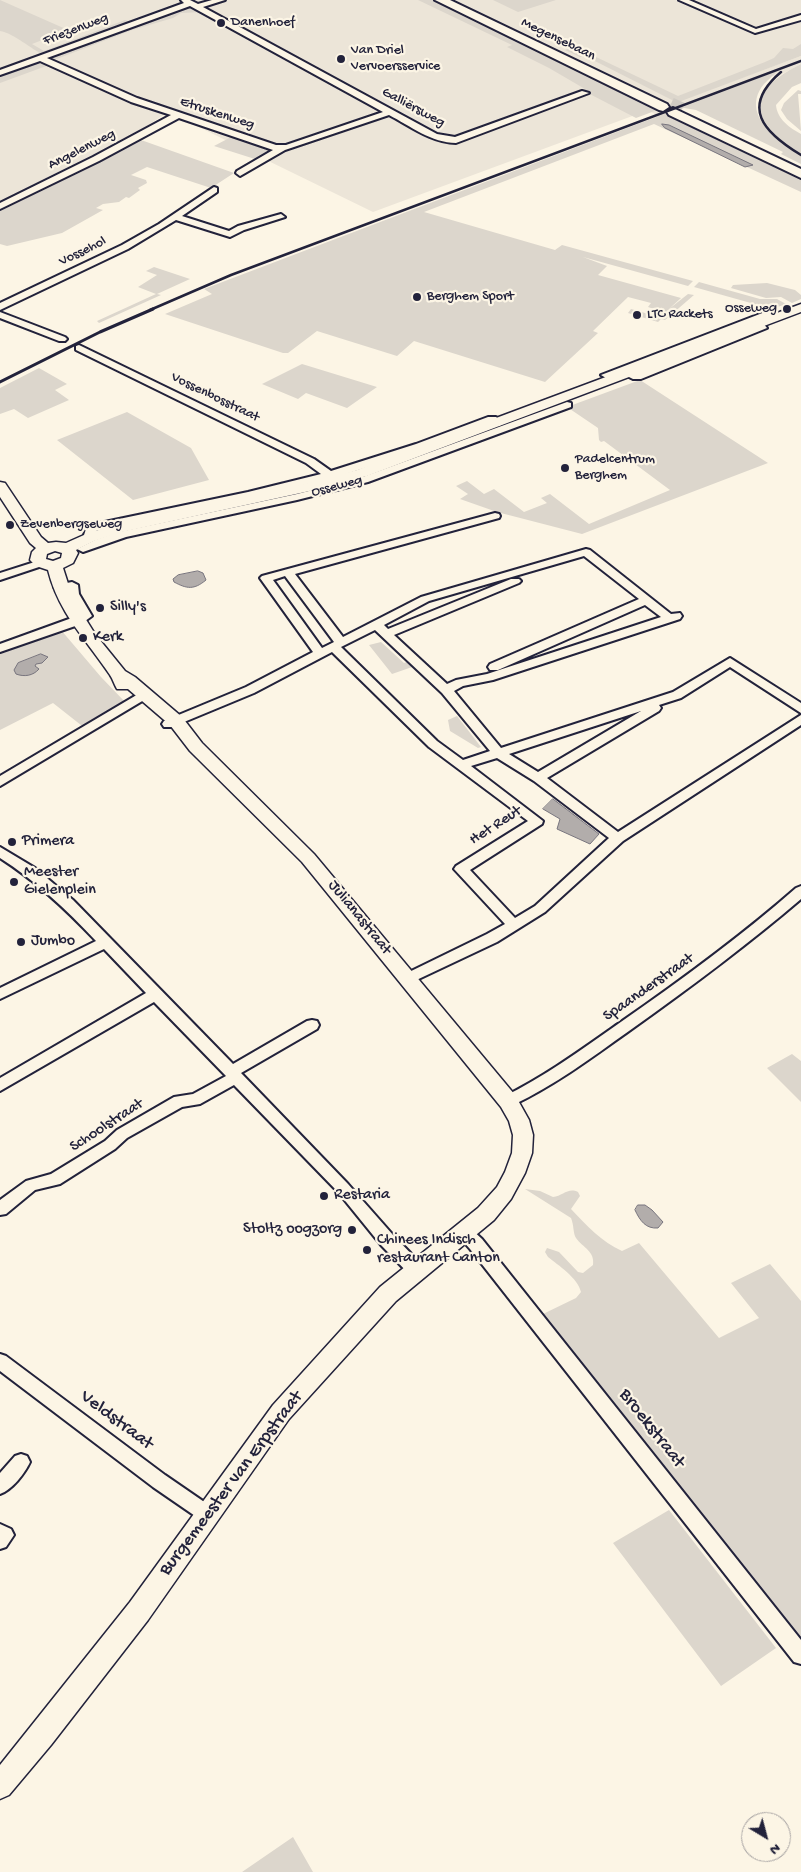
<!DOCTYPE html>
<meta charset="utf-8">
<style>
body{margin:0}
#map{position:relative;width:801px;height:1872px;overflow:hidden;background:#fcf5e5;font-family:"Gochi Hand",sans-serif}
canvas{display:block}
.north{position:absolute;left:741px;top:1812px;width:50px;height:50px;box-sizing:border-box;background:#fcf5e5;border:1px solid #a5a1a1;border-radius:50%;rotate:143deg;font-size:14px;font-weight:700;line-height:20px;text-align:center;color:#22223b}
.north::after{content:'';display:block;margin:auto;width:18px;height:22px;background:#22223b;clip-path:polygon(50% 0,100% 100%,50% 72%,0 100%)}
</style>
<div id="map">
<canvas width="801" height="1872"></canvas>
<div class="north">N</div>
</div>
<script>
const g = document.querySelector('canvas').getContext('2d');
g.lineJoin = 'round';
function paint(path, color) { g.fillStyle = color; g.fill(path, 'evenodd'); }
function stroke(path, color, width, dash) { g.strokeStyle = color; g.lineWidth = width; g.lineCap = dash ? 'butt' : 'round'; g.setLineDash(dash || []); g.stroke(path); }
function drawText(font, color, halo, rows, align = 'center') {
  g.font = font + ' "Gochi Hand",sans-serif'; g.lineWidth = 4.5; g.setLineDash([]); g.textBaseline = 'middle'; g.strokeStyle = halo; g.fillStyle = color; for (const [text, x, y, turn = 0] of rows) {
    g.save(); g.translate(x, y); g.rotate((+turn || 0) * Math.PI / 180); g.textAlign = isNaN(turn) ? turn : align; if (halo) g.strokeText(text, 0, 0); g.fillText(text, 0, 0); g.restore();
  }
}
paint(new Path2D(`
 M0,0H801V53L674,100L673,103L801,56V64L777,77L772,76L777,71L659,116L651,112L660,108H654L373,212L168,112L51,190L0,212Z`), '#ece5d8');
paint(new Path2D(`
 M0,0L68,30L32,44L44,51L125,20L130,22L44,55C32,50 14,33 0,31Z
 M418,0H437L566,62L563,64L655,108L673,103L674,101L585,56L580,57L565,50L575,47L678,96L765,62L774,58L783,48L793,49L801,44V56L636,118L582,90L585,89L549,68L507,47L512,45Z
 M493,0H556L518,12Z
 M183,8H191L202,12L181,13L173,18L132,30L54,60L52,58L53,56Z
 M35,63L49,65L0,83V76Z
 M801,64V83L792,87L776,105C777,119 790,128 801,134V164L781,154L783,152L696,110L684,108L669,114L674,119L761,161L765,160L801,177V192L654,124L424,212L555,250L562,245L693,281L688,286L583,257L607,266L598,275L681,298L669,309L688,294L694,295L665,320L661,319L658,322L628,313L631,309L652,315L657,310L648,307L651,303L628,297L593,331L598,333L545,382L414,341L397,356L317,331L288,353H283L165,314L212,294L204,289L777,71C776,73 768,80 764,84C748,103 758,124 777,137C774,133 770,129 767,125C746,94 778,76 801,64Z
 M798,90L801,91V94H798L801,131L787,119L781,110L784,103Z
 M233,136L267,147L269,152L258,160L214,146Z
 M141,140L234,173L211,188L147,167L131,175L146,180L147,183L138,188L140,190L129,198L126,197L119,202L103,204L96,208L103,210L62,233L7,246L0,244V211Z
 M154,267L190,279L157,294L161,295L99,323L97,321L156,294L138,287L157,275L146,271Z
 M699,282L760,299H777L786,304L772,309L694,287Z
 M767,283L795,290L801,295V299L792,303L781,297L766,298L731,288L733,285Z
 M302,364L377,387L347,408L306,393L298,399L262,384Z
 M39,368L67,384L55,390L69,400L28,418L14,409L0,414V388Z
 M640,380L768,463L582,534L497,512L460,499L468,494L456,486L467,481L484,494L494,489L524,512L547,503L541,498L550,494L589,524L670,490L604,441L601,442L599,440L598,428L567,407Z
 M127,412L191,448L209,480L133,500L57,440Z
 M61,630L101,677L127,704L86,729L53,703L0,730V651Z
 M381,642L404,663L410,661L415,666L392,674L369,645Z
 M457,716L481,747L478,748L450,731L448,720Z
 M792,1054L801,1061V1102L767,1068Z
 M525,1189L540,1191L553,1197C563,1196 568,1187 578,1192L580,1196L571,1209C586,1225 602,1242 622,1251L639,1243L719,1338L759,1318L731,1283L770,1264L801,1301V1644L543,1314L576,1298L581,1292C578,1278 558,1265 548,1257L545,1252L547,1248L559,1252L578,1272L583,1273L593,1265C595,1251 583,1248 576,1238C573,1234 574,1225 571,1218Z
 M669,1510L776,1648L721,1686L613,1543Z
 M293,1837L313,1872H242Z`), '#dcd6cc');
const water = new Path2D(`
 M662,124L669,125L753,165L745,167L665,128Z
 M198,571L203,573L206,580C194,590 187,589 174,582L173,579L178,575Z
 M41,654L48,657L42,663L36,664L35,666L39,669C33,676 24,677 16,674L14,670L18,663Z
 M553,799L599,834L590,844L557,829L560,819L543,809Z
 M638,1205H645L652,1210L663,1222L658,1228C646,1229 640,1221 635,1210Z`);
paint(water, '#b2adab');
stroke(water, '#78757e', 1);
stroke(new Path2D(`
 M671,104L682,109`), '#d0cbc3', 13, [13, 6]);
const street = new Path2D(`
 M181,0H190L198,4L212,0H225L203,7L437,134L455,137L582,91L589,93L456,143C432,143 410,126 389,115L285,150L240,176L236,173L237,171L273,150L179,118L99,161L0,209V203L93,157L171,115L131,102L40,61L0,75V70L184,3ZM190,6L383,112L286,145H276L137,98L47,58Z
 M679,0H689L756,29L801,15V20L755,33Z
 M214,187L217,188V192L182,216L229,231L238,226L281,214L285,217L244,230L230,237L176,220L128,249L0,310V303L122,245L159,224Z
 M0,312L65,337L67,339L65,341H59L0,318Z
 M765,312L780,315L782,317L777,320L766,318L630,369L637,373L756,327L754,324L756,322H762L767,328L641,379H633L621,373L606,378L601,375Z
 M79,345L314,459L331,471L416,444L488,417H496L504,423L499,426L491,423L399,457L336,477L338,480L337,482H329L327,479L248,499L102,529L96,531L95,538L89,541L83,538L86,529L95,524L248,492L321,474L306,463L76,350V346Z
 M567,402L571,403V407L368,482L297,500L126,537L83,552L77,549L95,540L119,532L297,494L360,478Z
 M495,513L499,514L500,516L499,518L295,574L343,637L421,597L586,549L590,550L671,614L680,613L682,616L680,619L493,680L463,686L454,691L501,748L673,692L730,658L801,703V713L730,667L681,698L659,705L661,708L659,711L547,778L618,832L801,715V725L623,841L545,912L497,942L408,984L403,983L401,979L403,975L487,934L505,924L454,869L456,866L528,821L429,747L332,652L254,693L172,727H164L162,724L164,721L246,687L313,652L260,578L262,576ZM584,556L639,599L490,664L488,667L490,670H498L645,605L661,617L487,674L456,680L447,684L394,635L519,583L521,581L519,579H511L388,629L384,625L429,601ZM285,576L334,642L322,648L273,580ZM375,630L442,693L490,751L463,760L437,741L341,647ZM641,711L538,772L509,754ZM497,758L534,781L609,838L535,906L515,918L470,870L542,824L543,821L471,766Z
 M41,560L47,563L45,565L0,580V573Z
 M72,582L78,585L79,594L92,616L81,624L0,652V644L80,615L67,594V589L60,590L54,587L56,585Z
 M145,690L149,691L151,694L149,697L0,786V776Z
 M0,847L35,868L73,900L233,1064L307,1021L312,1020L317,1021L319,1025L317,1029L241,1073L348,1184L393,1235L422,1265L424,1270L422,1275L416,1277L410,1275L381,1245L338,1192L234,1085L200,1104L182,1107L127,1138L115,1149L60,1184L35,1190L6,1214L0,1215V1200L26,1181L51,1174L105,1141L117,1130L174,1097L193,1094L226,1076L154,1002L0,1091V1078L146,993L104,949L0,999V988L96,941C66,909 36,881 0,858Z
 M801,886V899C746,946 688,989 629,1031C591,1058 555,1085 513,1105L508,1107L503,1105L501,1101L503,1097C544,1077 581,1050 618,1024C680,981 740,937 796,888Z
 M464,1226L470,1228L482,1239L801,1640V1664L794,1662L470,1249L456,1233L458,1228Z
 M0,1354L6,1356L165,1475L213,1508L216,1514L213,1520L207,1522L201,1520L153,1487L0,1371Z
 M21,1454L27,1456L30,1462C25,1473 12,1490 0,1494V1473L15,1456Z
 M0,1524L11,1529L14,1535L6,1547L0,1549Z`);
const secondary = new Path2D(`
 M801,304V312L367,476L305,492L122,532L94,541L76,550L78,553L73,563L63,568L72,596L80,610L95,634L125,671L135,677L182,717L202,743L314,854L515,1095L529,1120L533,1135L532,1153L525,1173L511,1199L494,1220L396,1301L289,1419L148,1620L51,1745L9,1795L0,1799V1765L130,1602L273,1405L380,1287L478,1208L497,1187L505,1172L512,1153L513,1135L509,1121L501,1107L302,862L190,751L170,725L128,689H117C114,684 113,679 110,675C86,639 59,614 48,570L36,566L30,560L32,552L36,548L30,543L0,497V482L5,483L41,537L48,543L56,542L66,543L84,535L113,525L304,484L357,470ZM55,551L62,553L61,558L53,561L46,559L47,554Z`);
const primary = new Path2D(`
 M435,0H450L667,104L669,107L663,111L659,110Z
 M673,108L801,169V178L669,115L667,112Z`);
stroke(street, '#22223b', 4);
stroke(secondary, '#22223b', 3);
stroke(primary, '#22223b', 4);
paint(street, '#fcf5e5');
paint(secondary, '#fcf5e5');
paint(primary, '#fcf5e5');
stroke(new Path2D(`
 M781,72C740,107 763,132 801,155
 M150,310L231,275L801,61`), '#22223b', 2.5);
stroke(new Path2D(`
 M0,382L100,332L153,309`), '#22223b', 3);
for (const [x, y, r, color] of [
 [221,23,5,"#22223b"],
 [341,59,5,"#22223b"],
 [417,297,5,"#22223b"],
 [787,309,5,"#22223b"],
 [637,315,5,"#22223b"],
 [565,468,5,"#22223b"],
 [10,525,5,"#22223b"],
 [100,608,5,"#22223b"],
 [83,638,5,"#22223b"],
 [12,842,5,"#22223b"],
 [14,882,5,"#22223b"],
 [21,942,5,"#22223b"],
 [324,1196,5,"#22223b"],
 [352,1230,5,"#22223b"],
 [367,1250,5,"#22223b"]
]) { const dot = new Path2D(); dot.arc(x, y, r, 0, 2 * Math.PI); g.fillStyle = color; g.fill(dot); stroke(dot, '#fcf5e5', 2); }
drawText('14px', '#22223b', '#fcf5e5', [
 ["Danenhoef",231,23],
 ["Van Driel",351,51],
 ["Vervoersservice",351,67],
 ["Berghem Sport",427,297],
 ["Osseweg",777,309,"right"],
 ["LTC Rackets",647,315],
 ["Padelcentrum",575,460],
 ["Berghem",575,476],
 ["Zevenbergseweg",20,525]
], 'left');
drawText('14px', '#22223b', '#fcf5e5', [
 ["Friezenweg",76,30,-21],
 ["Megensebaan",558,40,26],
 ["Galliërsweg",413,108,28],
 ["Etruskenweg",217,114,18],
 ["Angelenweg",82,150,-27],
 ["Vossehol",83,252,-26],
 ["Vossenbosstraat",215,398,26],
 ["Osseweg",337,487,-15]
]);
drawText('16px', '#22223b', '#fcf5e5', [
 ["Silly's",110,608],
 ["Kerk",93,638],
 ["Primera",22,842],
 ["Meester",24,873],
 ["Gielenplein",24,891],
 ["Jumbo",31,942],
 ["Restaria",334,1196],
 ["Stoltz oogzorg",342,1230,"right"],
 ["Chinees Indisch",377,1241],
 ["restaurant Canton",377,1259]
], 'left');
drawText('16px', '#22223b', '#fcf5e5', [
 ["Het Reut",496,826,-33],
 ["Julianastraat",359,918,51],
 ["Spaanderstraat",649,988,-35],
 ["Schoolstraat",107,1126,-33]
]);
drawText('19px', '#22223b', '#fcf5e5', [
 ["Veldstraat",116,1421,37],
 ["Broekstraat",651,1429,52],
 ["Burgemeester van Erpstraat",232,1484,-53]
]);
</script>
